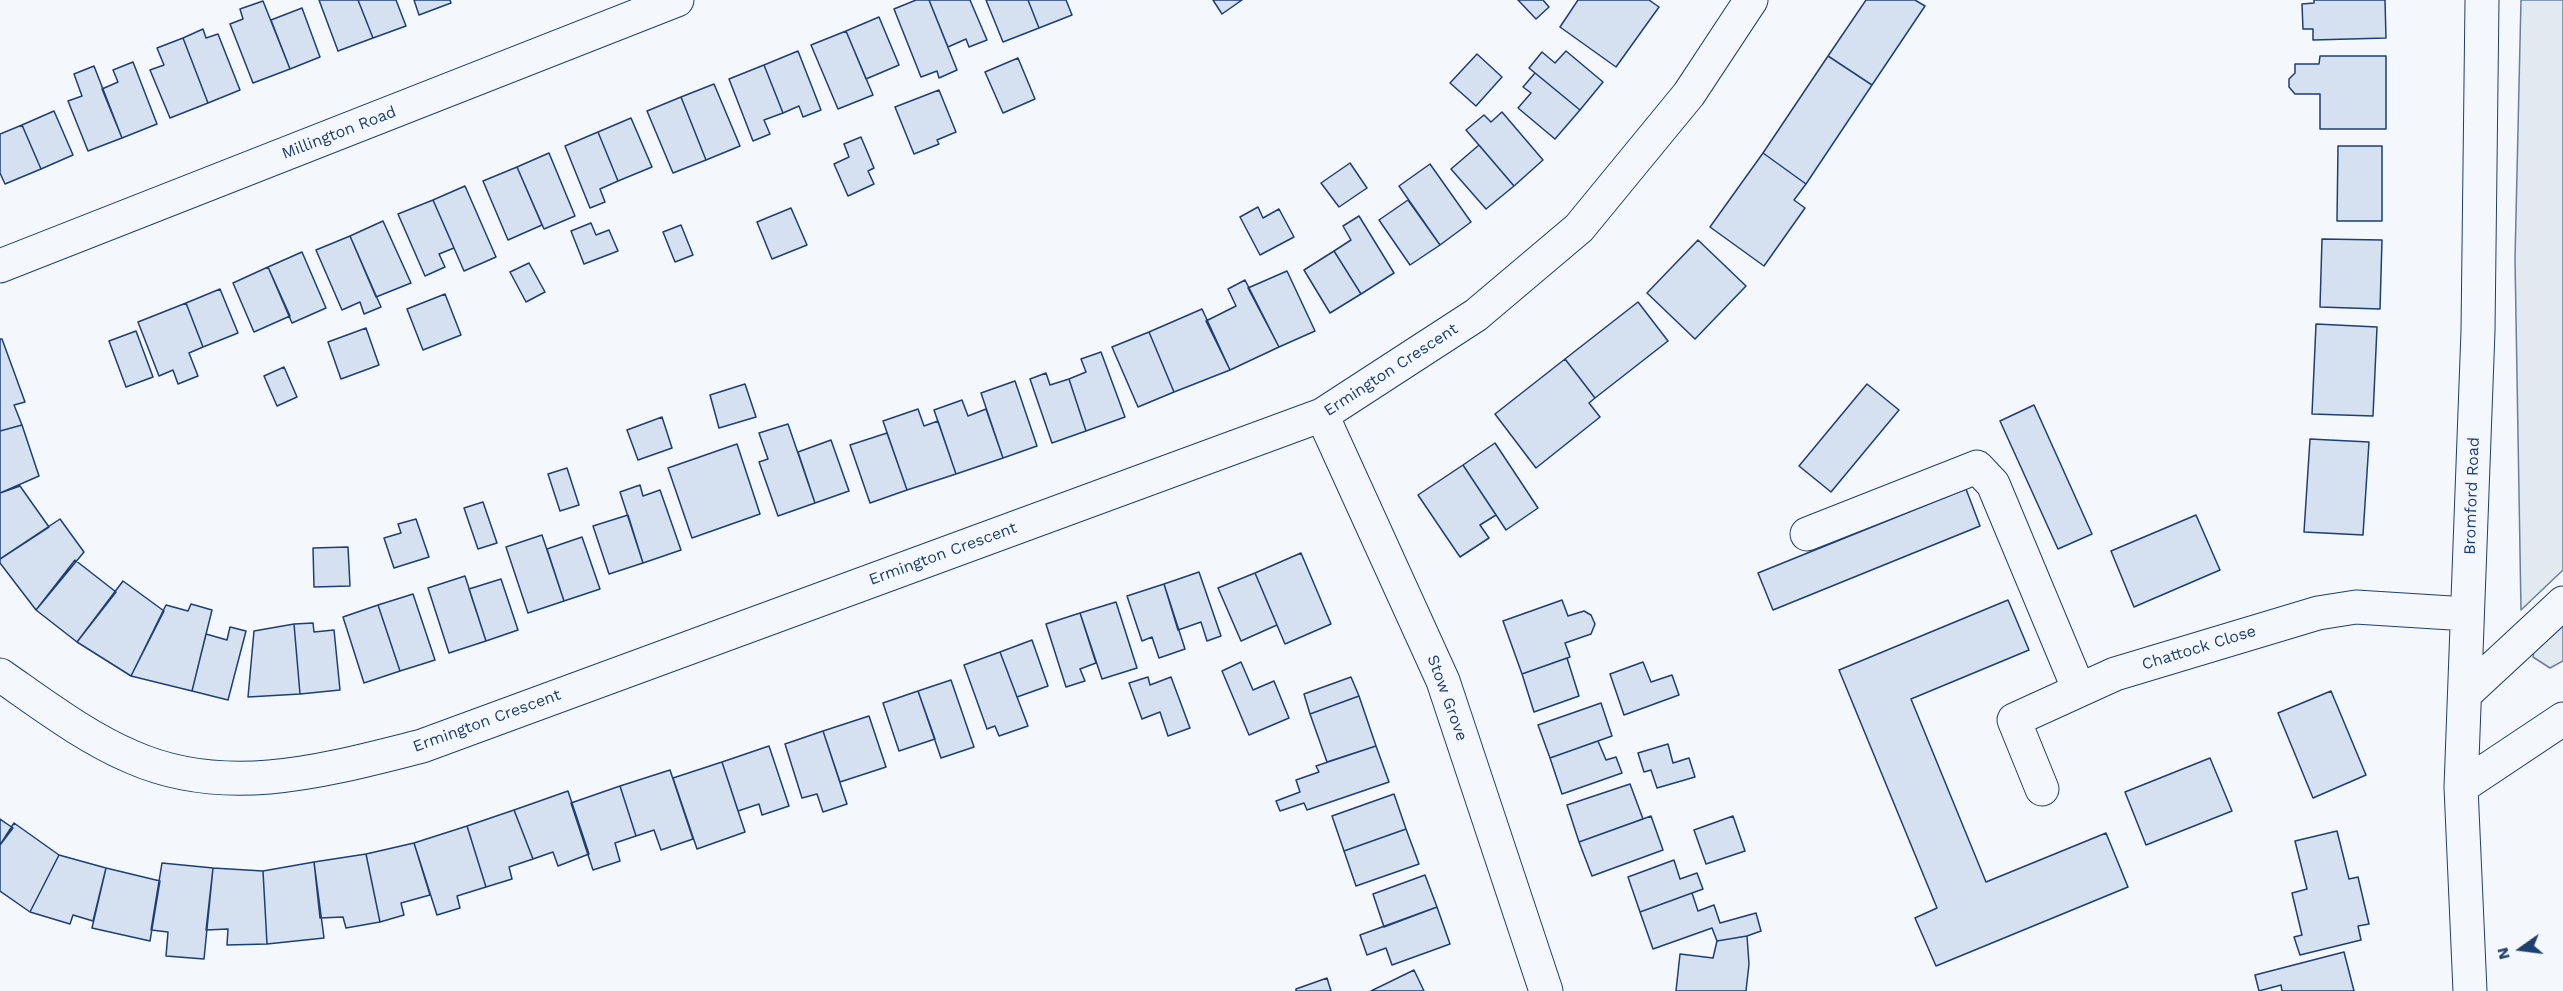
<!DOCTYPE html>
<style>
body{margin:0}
#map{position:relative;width:2563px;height:991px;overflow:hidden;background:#f4f7fb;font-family:"Work Sans",sans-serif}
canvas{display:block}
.north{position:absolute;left:2491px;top:919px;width:60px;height:60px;-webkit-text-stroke:4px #f4f7fb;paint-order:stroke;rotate:256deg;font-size:16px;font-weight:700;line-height:24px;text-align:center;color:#1d3f73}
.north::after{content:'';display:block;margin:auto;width:21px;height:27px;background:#1d3f73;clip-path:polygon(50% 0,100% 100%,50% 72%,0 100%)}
</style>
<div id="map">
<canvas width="2563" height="991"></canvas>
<div class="north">N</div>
</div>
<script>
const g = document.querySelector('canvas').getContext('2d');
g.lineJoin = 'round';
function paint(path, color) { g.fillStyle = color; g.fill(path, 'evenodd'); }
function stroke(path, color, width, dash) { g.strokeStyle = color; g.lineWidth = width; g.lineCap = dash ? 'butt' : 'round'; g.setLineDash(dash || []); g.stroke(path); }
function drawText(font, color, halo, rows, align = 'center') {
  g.font = font + ' "Work Sans",sans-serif'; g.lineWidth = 4.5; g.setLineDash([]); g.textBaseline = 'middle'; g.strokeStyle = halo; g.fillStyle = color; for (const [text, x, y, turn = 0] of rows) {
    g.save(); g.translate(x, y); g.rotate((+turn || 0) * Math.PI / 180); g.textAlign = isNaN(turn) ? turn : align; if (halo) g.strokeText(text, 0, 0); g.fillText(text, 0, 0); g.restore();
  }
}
const green = new Path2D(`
 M2521,0H2563V570L2521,610L2515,259Z
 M2563,620V661L2550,668L2533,657L2535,644Z`);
paint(green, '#e3e9f0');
stroke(green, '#687fa3', 1.5);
const building = new Path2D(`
 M319,0H358L373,38L338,51Z
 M358,0H396L406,26L373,38Z
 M414,0H450L451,3L419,15Z
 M916,0H929L957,70L939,78L937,71L921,77L894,9Z
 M929,0H970L987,40L969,47L966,39L948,47Z
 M986,0H1028L1039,28L1003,42Z
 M1028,0H1066L1072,15L1039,28Z
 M1213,0H1242L1222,14Z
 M1518,0H1543L1549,7L1536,19Z
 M1578,0H1649L1659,7L1616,67L1560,27Z
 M1866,0H1915L1925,6L1872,85L1828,56Z
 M2314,0H2385L2386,38L2313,40V29H2303L2302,4L2314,3Z
 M263,1L290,69L253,83L230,24L243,19L240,9Z
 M302,8L320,57L290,69L271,20Z
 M879,17L899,65L866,79L846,31Z
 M203,29L206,38L218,34L240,90L208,103L183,38Z
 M846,31L873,95L838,109L811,45Z
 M183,38L208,103L170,118L150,70L164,65L157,48Z
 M798,51L821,110L803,117L799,106L783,113L764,65Z
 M1566,51L1603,82L1580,110L1529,68L1542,52L1555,63Z
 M1477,54L1502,77L1476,106L1450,83Z
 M1828,56L1872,85L1806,184L1763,153Z
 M2320,56H2386V129H2320V94H2295L2289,87V79L2295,73V64H2319Z
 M1018,58L1035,99L1003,113L985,72Z
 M133,62L157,124L122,138L102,89L118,82L113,70Z
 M764,65L783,113L764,120L770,134L753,141L729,79Z
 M94,66L122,138L88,151L68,101L82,96L74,74Z
 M1535,73L1580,110L1555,139L1518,108L1531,93L1523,87Z
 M714,84L740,146L706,160L681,97Z
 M939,90L956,132L937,140L939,144L914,154L895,107Z
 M681,97L706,160L673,173L647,111Z
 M54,111L73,155L41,169L22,125Z
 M1502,112L1543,160L1514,186L1466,130L1484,115L1491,122Z
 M631,118L652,167L618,181L598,132Z
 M22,125L41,169L5,184L0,173V134Z
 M598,132L618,181L600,189L605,202L590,208L565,146Z
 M861,137L874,168L868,171L874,184L848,196L834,164L849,157L844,144Z
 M1479,145L1514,186L1486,209L1451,169Z
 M2338,146H2382V221H2337Z
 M549,153L575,216L544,229L517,167Z
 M1763,153L1806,184L1794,200L1805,208L1764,266L1710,227Z
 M1350,163L1367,188L1339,207L1321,183Z
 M1430,164L1471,222L1440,245L1399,186Z
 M517,167L542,225L508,240L483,181Z
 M465,186L496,257L464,271L433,200Z
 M433,200L454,248L439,254L445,267L425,276L398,214Z
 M1408,200L1440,245L1410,265L1379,220Z
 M1258,207L1263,218L1279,209L1294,237L1260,255L1240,217Z
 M791,208L807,245L772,259L757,222Z
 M1359,216L1394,273L1361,294L1334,251L1351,240L1343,226Z
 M383,221L411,283L376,297L350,236Z
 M591,223L596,235L609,230L618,251L584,264L571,231Z
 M681,225L693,255L675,262L663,232Z
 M350,236L381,307L364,314L360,302L342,310L316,250Z
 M2322,239L2382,240L2380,309L2320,307Z
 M1698,240L1746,286L1695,339L1647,293Z
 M1334,251L1361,294L1330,313L1304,270Z
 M302,252L326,308L292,323L268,267Z
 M529,263L545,292L526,302L510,272Z
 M268,267L290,316L254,332L233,283Z
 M1287,271L1315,331L1279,347L1248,288Z
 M1245,280L1279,347L1230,370L1206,321L1236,306L1228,289Z
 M220,289L238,333L203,347L186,303Z
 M445,294L461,335L423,350L407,309Z
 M1638,302L1668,341L1595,398L1565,359Z
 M186,303L203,347L189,353L198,376L178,384L173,370L159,376L138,322Z
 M1202,309L1230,370L1174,392L1149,332Z
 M2316,324L2377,327L2373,416L2312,414Z
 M366,328L379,365L341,379L328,342Z
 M136,331L153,377L126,387L109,341Z
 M1149,332L1174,392L1138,407L1112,347Z
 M0,339H2L25,402L14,405L22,425L0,431Z
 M1101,352L1125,417L1086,431L1069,379L1086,372L1081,359Z
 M1565,359L1595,398L1589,403L1600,417L1536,468L1495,414Z
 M284,367L297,397L277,406L264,376Z
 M1046,373L1050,385L1069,379L1086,431L1052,443L1030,379Z
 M1015,381L1037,446L1003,458L981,393Z
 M745,384L756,417L719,428L710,395Z
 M1867,384L1899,410L1831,492L1799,466Z
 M962,400L968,416L986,409L1003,458L956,474L934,410Z
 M2034,405L2092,534L2058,549L2000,421Z
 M918,409L924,426L938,421L956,474L907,490L883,421Z
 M662,417L672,448L638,460L627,430Z
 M788,424L815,503L778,516L759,462L768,459L759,433Z
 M22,425L39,476L0,493V431Z
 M887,433L907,490L870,503L850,445Z
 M2310,439L2369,442L2363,535L2304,532Z
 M831,440L849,491L815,503L798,452Z
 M1495,443L1538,508L1506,530L1463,465Z
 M737,444L760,514L692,538L668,468Z
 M1463,465L1496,515L1480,525L1489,538L1460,557L1418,495Z
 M567,468L579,505L560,511L548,474Z
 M640,485L643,496L660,490L681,550L643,563L620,492Z
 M20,486L49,527L0,559V493Z
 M1966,489L1980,526L1773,610L1758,573Z
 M483,502L497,543L478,549L464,508Z
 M628,515L643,563L609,574L593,526Z
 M2196,515L2220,570L2134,607L2111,551Z
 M60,519L84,552L36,610L0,563V559Z
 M416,519L429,557L394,568L384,538L401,533L398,524Z
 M542,535L564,601L528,613L506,547Z
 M582,537L600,589L564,601L547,549Z
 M348,547L350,586L314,587L313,548Z
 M1301,553L1331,624L1285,644L1255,573Z
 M75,560L116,592L77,642L36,610Z
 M1199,572L1221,636L1207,641L1201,622L1178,630L1164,584Z
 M1255,573L1277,625L1241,641L1218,588Z
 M465,576L486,641L449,653L428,588Z
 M501,579L518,630L486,641L469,589Z
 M123,581L164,611L131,676L77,642Z
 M1164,584L1185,649L1159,658L1152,637L1142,641L1127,596Z
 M413,594L435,660L400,671L378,605Z
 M1562,600L1568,616L1584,611L1591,615L1595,624L1591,634L1565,643L1570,657L1522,674L1503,621Z
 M2008,600L2029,650L1911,699L1986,882L2106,833L2128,887L1936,966L1915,918L1937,908L1839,670Z
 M1116,602L1137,668L1102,679L1080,613Z
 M191,604L212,610L192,691L131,676L166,605L188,611Z
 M378,605L400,671L364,683L343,617Z
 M1080,613L1096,663L1080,669L1085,681L1066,687L1046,624Z
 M313,623L314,632L334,630L340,690L300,694L294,624Z
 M294,624L300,694L248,697L254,631Z
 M230,627L246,631L228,700L192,691L206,634L227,640Z
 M1032,640L1048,686L1017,697L1000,652Z
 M1000,652L1028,726L999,736L995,726L987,729L964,665Z
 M1567,658L1579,696L1534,712L1522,674Z
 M1241,662L1253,690L1274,681L1289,718L1249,735L1222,671Z
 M1643,662L1651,682L1672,675L1679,695L1624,715L1610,674Z
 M1148,677L1150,685L1171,677L1190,728L1168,736L1160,712L1142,719L1129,683Z
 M1351,677L1359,696L1310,714L1304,694Z
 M951,680L974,747L941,758L918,691Z
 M918,691L935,739L899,751L883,703Z
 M2331,691L2366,775L2313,798L2278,713Z
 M1359,696L1376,746L1327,762L1310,714Z
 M1601,703L1612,736L1550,758L1538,725Z
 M869,716L886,767L840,782L823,731Z
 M823,731L847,804L823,812L817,794L802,798L785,744Z
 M1598,741L1606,760L1616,757L1622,773L1562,794L1550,758Z
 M1668,744L1673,763L1689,758L1695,777L1657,788L1651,770L1644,772L1638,753Z
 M769,746L789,806L762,815L759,804L738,811L722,762Z
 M1376,746L1389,782L1307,810L1304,803L1280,811L1276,801L1300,792L1296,780L1319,772L1316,766Z
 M2210,758L2232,811L2146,845L2125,792Z
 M722,762L745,832L697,849L673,778Z
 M670,770L693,839L661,850L654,830L636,836L620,786Z
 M1630,784L1643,819L1579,842L1567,805Z
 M620,786L636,836L615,843L620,861L593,870L571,803Z
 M568,791L589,854L558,866L553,852L533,859L514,810Z
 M1394,794L1406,829L1344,851L1332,816Z
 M514,810L533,859L509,867L512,879L486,887L467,826Z
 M1651,816L1663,850L1592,876L1579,842Z
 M1733,816L1745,851L1706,864L1694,830Z
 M0,819L13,828L0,845Z
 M14,823L59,855L30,912L0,891V845Z
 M467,826L486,887L457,896L460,908L437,915L414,843Z
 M1406,829L1419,864L1356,886L1344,851Z
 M2337,831L2349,879L2358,877L2369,924L2358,926L2361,940L2300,955L2294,937L2302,935L2292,893L2307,889L2295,841Z
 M414,843L430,895L401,903L404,915L380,922L366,854Z
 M366,854L380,922L346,928L343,917L320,918L314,862Z
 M59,855L106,868L93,921L73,915L70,924L30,912Z
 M1674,860L1680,879L1697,873L1703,889L1640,912L1628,877Z
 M314,862L324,938L267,944L263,871Z
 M162,863L213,868L204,959L166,956L168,932L151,930Z
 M106,868L160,881L150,941L92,928Z
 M213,868L263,871L267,944L227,945L228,929L206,930Z
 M1425,875L1437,907L1384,927L1373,894Z
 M1692,893L1698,911L1714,905L1720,923L1756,913L1761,931L1747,936L1717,941L1712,928L1653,949L1640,912Z
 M1437,907L1450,944L1392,965L1386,948L1367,955L1360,935Z
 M1747,936L1749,964L1746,991H1676L1680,954L1713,958L1717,941Z
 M2344,952L2354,991H2282L2281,985L2259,991L2255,975Z
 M1414,970L1424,991H1371Z
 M1327,978L1331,991H1296V989Z`);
paint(building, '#d5e0f0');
stroke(building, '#1d3f73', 1.5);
const minor = new Path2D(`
 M0,266L677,0
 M1322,415L1443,681L1546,991
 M1807,534L1977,467L1993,484L2079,690
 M0,675C42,704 85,737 132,757C227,799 327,770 422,746L1322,415L1476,315L1579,228L1689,94L1751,0
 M2465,694L2563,603
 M2461,787L2563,719
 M2042,789L2014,720L2115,674L2318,613L2356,607L2467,614
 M2470,991L2461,787L2478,331L2482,0`);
stroke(minor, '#1d3f73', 35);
stroke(minor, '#f4f7fb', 33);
drawText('16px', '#1d3f73', '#f4f7fb', [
 ["Millington Road",339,133,-21],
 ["Ermington Crescent",1391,370,-33],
 ["Bromford Road",2472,496,-88],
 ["Ermington Crescent",943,554,-20],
 ["Chattock Close",2199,648,-17],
 ["Stow Grove",1447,698,70],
 ["Ermington Crescent",487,721,-20]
]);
</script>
